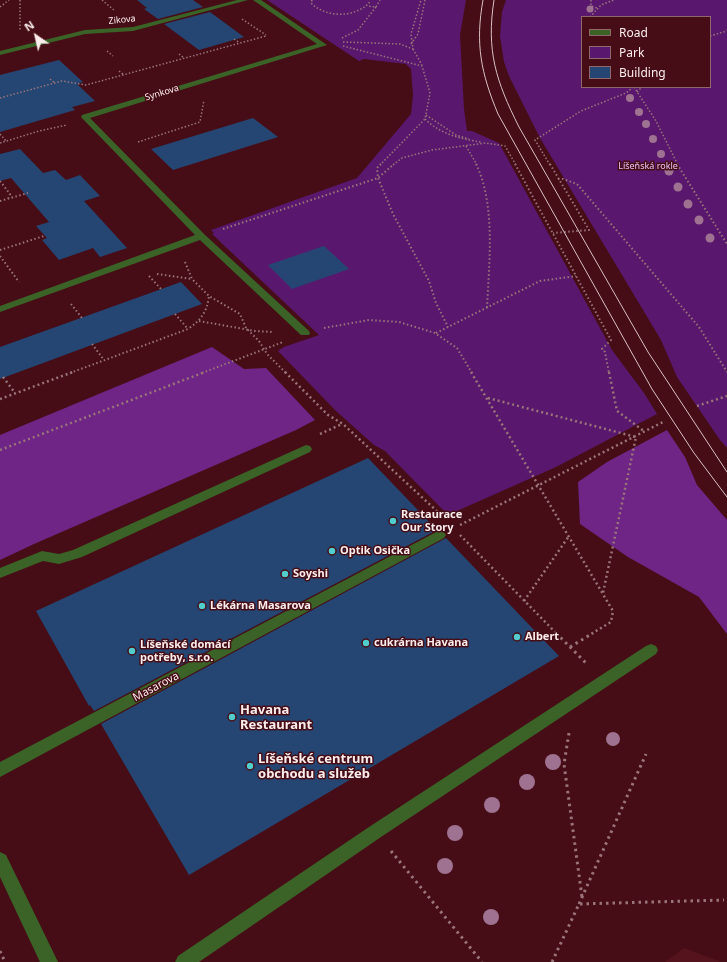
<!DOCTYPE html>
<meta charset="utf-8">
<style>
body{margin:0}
#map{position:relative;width:727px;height:962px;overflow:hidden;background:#460d16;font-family:"Noto Sans",sans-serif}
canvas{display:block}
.legend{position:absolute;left:581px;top:16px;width:130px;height:72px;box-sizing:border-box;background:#460d16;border:1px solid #8f676c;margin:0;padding:5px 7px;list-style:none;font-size:12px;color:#fceded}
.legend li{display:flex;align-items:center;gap:8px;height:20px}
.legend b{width:20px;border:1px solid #8f676c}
.north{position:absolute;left:16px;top:16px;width:40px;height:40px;-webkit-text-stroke:3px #460d16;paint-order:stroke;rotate:326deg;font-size:11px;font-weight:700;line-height:16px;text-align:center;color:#fceded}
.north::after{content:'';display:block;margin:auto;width:14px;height:18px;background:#fceded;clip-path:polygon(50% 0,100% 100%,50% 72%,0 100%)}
</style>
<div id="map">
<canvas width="727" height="962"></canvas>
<ul class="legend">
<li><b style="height:5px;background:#3b6327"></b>Road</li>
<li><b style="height:11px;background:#59186e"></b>Park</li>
<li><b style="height:11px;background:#254673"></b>Building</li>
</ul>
<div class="north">N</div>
</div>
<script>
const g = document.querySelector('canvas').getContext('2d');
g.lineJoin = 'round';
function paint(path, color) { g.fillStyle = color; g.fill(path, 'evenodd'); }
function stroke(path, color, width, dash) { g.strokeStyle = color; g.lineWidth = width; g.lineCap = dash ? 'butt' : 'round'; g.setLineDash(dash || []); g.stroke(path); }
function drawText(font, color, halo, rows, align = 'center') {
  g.font = font + ' "Noto Sans",sans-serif'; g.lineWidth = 3; g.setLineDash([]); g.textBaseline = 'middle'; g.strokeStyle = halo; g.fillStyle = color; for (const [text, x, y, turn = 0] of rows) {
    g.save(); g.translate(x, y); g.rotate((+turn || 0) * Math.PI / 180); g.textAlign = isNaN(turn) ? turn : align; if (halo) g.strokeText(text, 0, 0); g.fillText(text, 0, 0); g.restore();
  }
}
paint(new Path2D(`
 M684,948L721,962H665Z`), '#55131d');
paint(new Path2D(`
 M267,0H466L460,35L464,109L467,131H472L499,143L612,350L644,393L657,414L556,467L448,515L385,451L374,445L335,410L278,351L284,347L319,335L212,234L214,233L211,230L357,178L411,114L413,95L411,69L406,64L364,59L359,61Z
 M506,0H727V448L720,440L677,377L661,340L540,138L509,76L504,62L500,36L502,12ZM582,17H710V87H582Z`), '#59186e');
paint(new Path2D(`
 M212,347L244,369L266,368L315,420L296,430L34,544L0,560V435Z
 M667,430L685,457L697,485L727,520V634L699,597L628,557L580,524L578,482L607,462Z`), '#6e2586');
paint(new Path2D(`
 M137,0H193L203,7L158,19L144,9L147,8Z
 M210,12L244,37L199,50L164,24Z
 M59,60L83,82L77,84L95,101L72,107L75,110L0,132V75Z
 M253,118L278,137L173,170L151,149Z
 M20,149L43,173L55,170L66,180L80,175L100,196L84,201L127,248L100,257L93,248L59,260L42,240L47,238L36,226L49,222L11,178L0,181V154Z
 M324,246L349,269L292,289L268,265Z
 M181,282L202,304L0,379V347Z
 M368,458L437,530L94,711L90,705L89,706L36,611Z
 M446,538L559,656L189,875L101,724Z`), '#254673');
stroke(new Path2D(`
 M20,0V30
 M102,0L115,11
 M312,0L311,3C326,18 354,18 369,3V0
 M591,0V6L597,8
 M0,7L9,0
 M376,7L380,0
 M590,17L601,5L614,0
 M242,19L266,35
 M710,36L727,31
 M342,38L358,30L376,7L367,6
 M234,39L240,43
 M343,42L400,44L413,49L411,34L421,0
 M411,44L418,34L425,0
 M343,46L422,66L430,93L425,119L380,165
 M413,49L422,65
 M107,51L113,56
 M179,54L184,58
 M119,71L124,75
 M50,79L55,83
 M634,87L656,121L678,165
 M637,92L642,87
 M0,98L62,81L86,85L266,36
 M426,115L456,135L469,139
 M425,119C440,134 461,139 481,142
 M0,134L6,141
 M138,142L200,122L204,100
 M0,143L39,131L67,125
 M466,146L477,165
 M393,165L402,158L432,150L486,143L505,146L516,165
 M550,165L535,140L581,111L626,93L633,87`), '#9a7479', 1.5, [1.5, 2]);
stroke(new Path2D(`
 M381,164L377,168L378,178L393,214L429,281L436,303L448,327
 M476,164C496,205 489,264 487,308
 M515,164L611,340L602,349L605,352L609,373
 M550,164L589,230L553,233
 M677,164L727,244
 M558,179H563L577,184L699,327L727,372
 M0,181L10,194L8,199
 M0,201L28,193
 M223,229L378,178L394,164
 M0,250L44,236
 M0,256L19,282
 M185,262L192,279L209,296L240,314L246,328L259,341L267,354L286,373
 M157,274L192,279
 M149,276L161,289
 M71,304L82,318
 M175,314L188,329
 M199,321L255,331L273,332
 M324,328L369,320L399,322L435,333L457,348L472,373
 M436,333L540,281L576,276
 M92,344L104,360
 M70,373L188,329C201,320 207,312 209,296
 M202,373L283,342`), '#9a7479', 2, [1.5, 2.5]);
stroke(new Path2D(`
 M285,372L328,415L343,424L440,514
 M471,372L613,611L611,622L591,634
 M609,372L617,411L645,432
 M3,377L15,393
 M488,398L636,437L603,593
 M0,399L73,372
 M697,406L727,396
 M320,434L342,424
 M0,450L205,372
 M460,525L663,422
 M460,535L557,634
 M524,601L569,536`), '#9a7479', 2.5, [2, 3]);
stroke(new Path2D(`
 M556,633L587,664
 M570,647L593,633
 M569,733L564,764L582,897
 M391,851L482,962
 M579,904L646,754
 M0,951L5,962
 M552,962L579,904L724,900`), '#9a7479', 3, [2.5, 4]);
paint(new Path2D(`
 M237,0H248L133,31L85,34L0,55V51L85,30L133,27Z
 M253,0H261L327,45L90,118L204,234L309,331L310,333L309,335H301L200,240L0,312V306L195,235L81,117L82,115L317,44Z
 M306,445L310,446L312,449L310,452L82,557L59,564L43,561L0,578V568L42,551L59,554L73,550Z
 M440,530L444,532L446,535L444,538L0,777V762Z
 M651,644L656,646L658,650L656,654L381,837L199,962H175L178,956L369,827L646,646Z
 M0,852L6,855L58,962H40L0,877Z`), '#3b6327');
stroke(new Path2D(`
 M483,0C475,44 481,73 498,114L652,389L694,453L727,497
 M494,0C486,51 496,81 519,127L648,352L727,472`), '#d9c2c4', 1);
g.fillStyle = '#9f7291';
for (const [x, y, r] of [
 [590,9,3.5],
 [630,98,4],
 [639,112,4],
 [646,124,4],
 [653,139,4],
 [661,154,4],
 [669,171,4.5],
 [678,187,4.5],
 [688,204,4.5],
 [699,220,4.5],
 [710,238,4.5],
 [613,739,7],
 [553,762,8],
 [527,782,8],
 [492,805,8],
 [455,833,8],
 [445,866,8],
 [491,917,8]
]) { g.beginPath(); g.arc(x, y, r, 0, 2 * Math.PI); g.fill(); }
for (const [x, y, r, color] of [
 [393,521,4,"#52cdce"],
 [332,551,4,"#52cdce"],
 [285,574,4,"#52cdce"],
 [202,606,4,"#52cdce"],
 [517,637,4,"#52cdce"],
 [366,643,4,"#52cdce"],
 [132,651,4,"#52cdce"],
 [232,717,4,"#52cdce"],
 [250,766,4,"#52cdce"]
]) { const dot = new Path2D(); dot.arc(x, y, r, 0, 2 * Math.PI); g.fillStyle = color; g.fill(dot); stroke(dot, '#460d16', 1.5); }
drawText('9px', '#fceded', '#460d16', [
 ["Zikova",122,20,-6],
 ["Synkova",162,93,-17]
]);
drawText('9px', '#e7c4f5', '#460d16', [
 ["Líšeňská rokle",648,166]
]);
drawText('bold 11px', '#fceded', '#460d16', [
 ["Restaurace",401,515],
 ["Our Story",401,528],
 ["Optik Osička",340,551],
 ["Soyshi",293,574],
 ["Lékárna Masarova",210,606],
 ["Albert",525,637],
 ["cukrárna Havana",374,643],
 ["Líšeňské domácí",140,645],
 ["potřeby, s.r.o.",140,658]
], 'left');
drawText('11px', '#fceded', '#460d16', [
 ["Masarova",156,687,-28]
]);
drawText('bold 13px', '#fceded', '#460d16', [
 ["Havana",240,710],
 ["Restaurant",240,725],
 ["Líšeňské centrum",258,759],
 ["obchodu a služeb",258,774]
], 'left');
</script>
